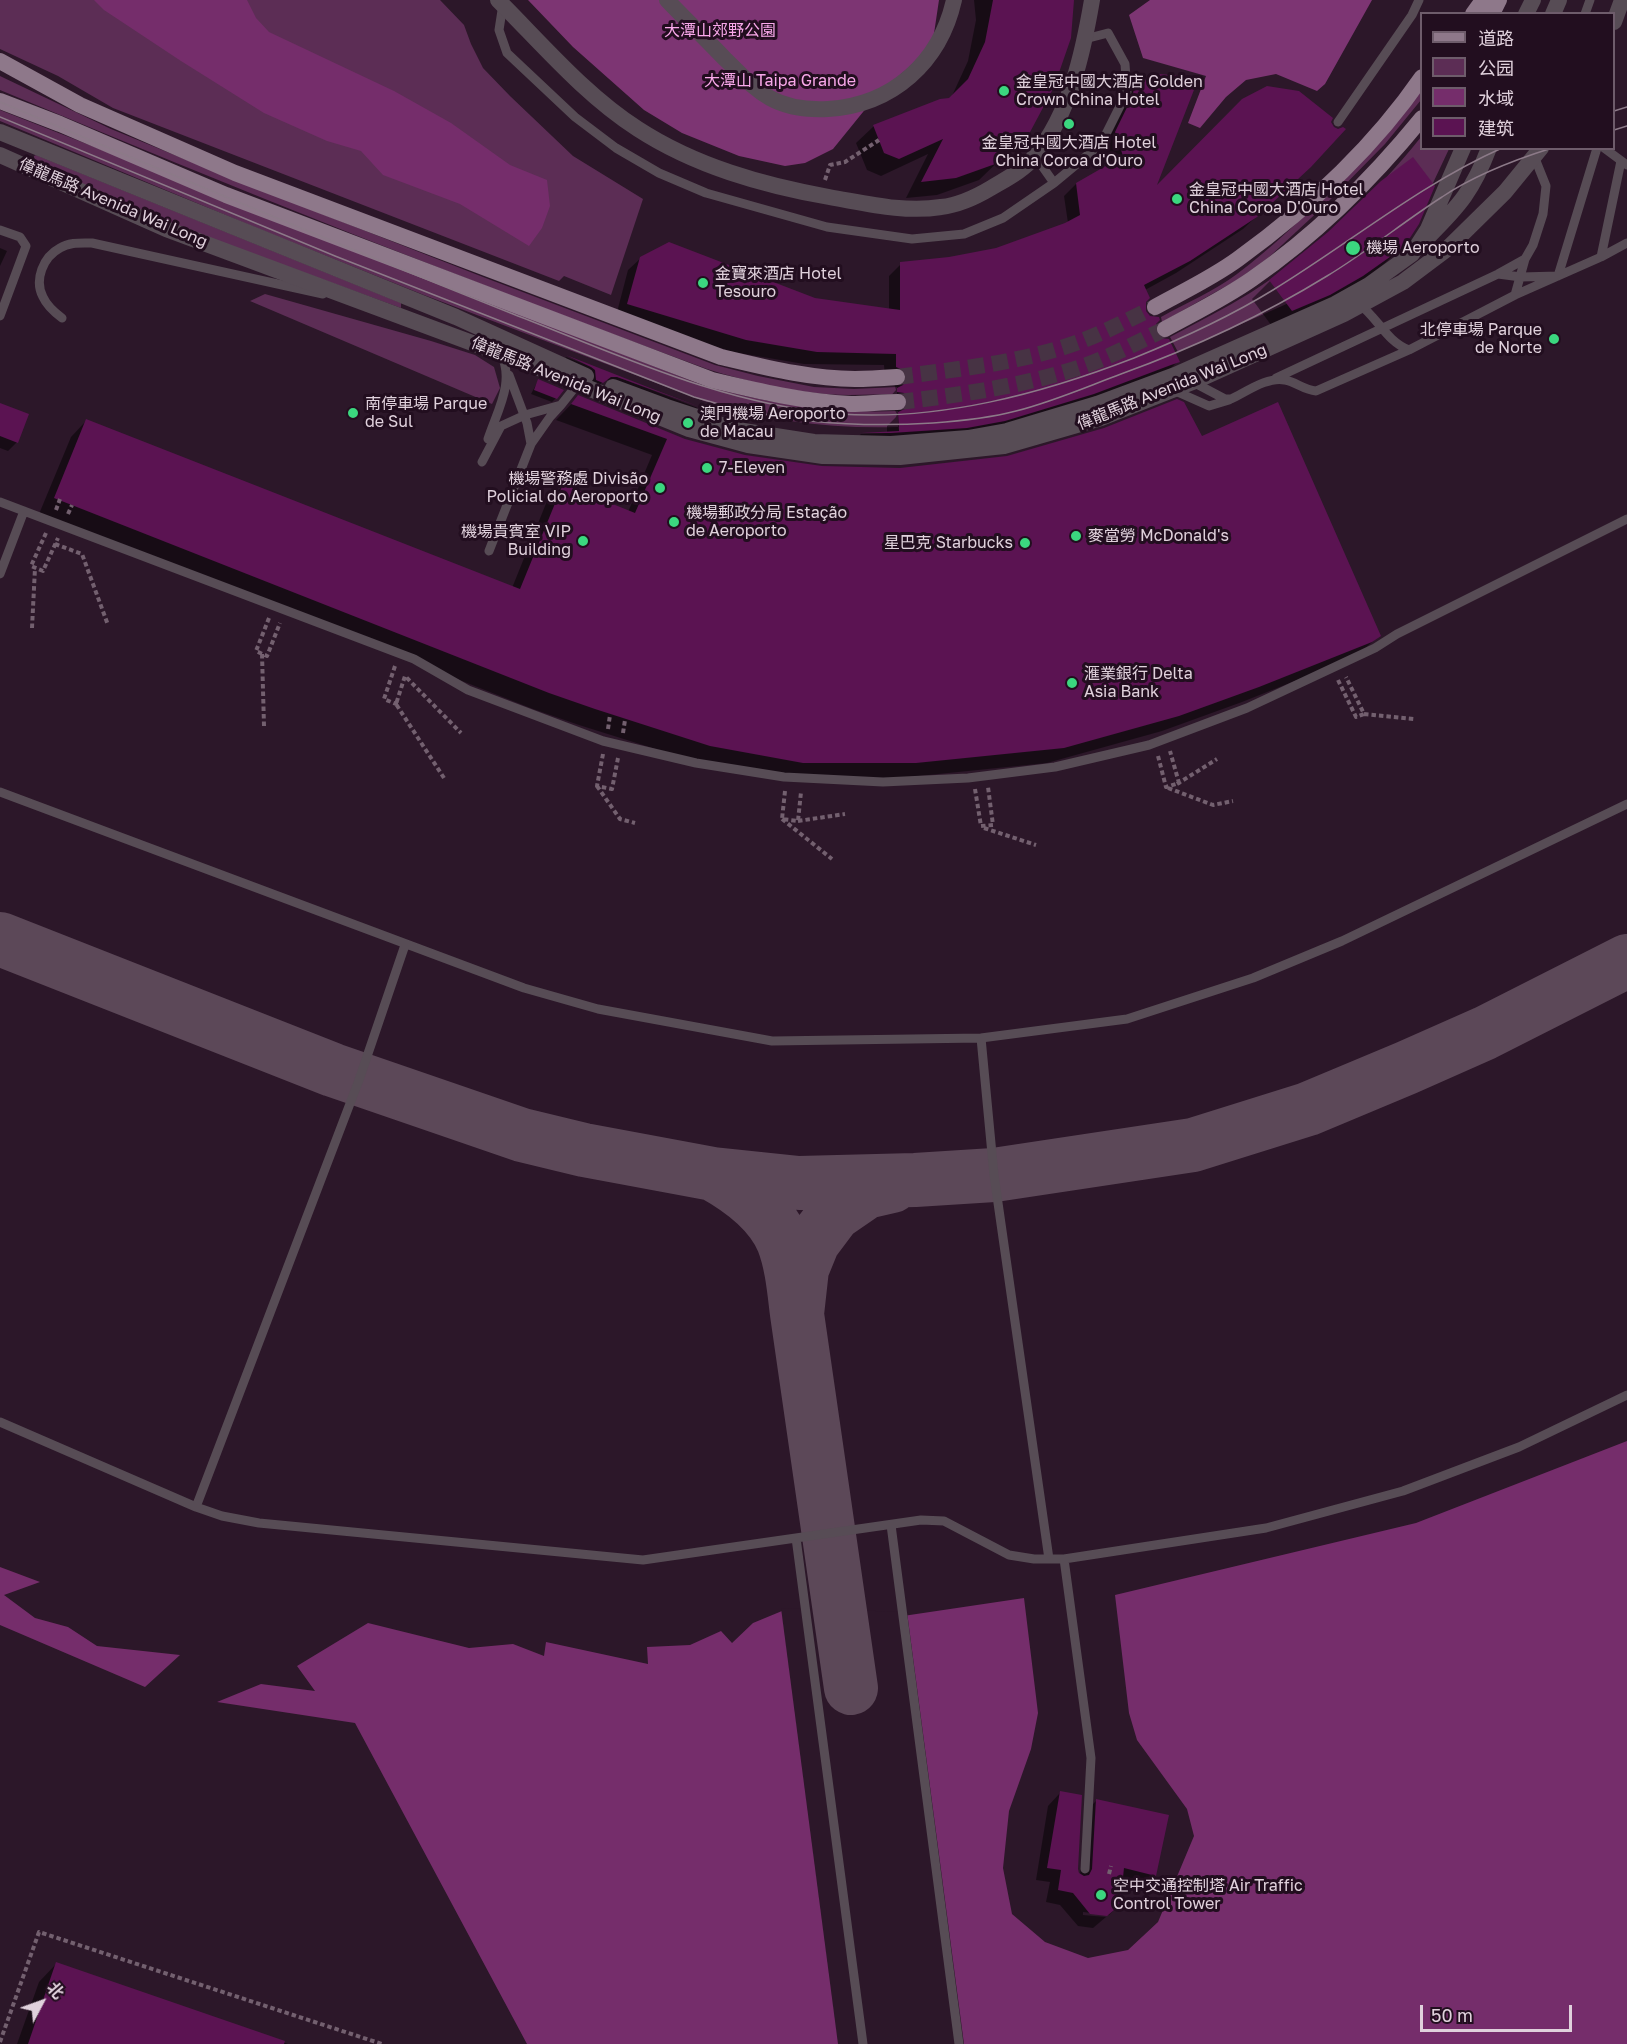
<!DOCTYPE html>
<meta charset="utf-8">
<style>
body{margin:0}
#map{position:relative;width:1627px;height:2044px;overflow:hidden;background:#2c1729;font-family:"Golos Text","Noto Sans SC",sans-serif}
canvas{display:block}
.legend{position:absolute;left:1420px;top:12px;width:195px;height:138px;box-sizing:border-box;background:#220e1f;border:2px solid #6e5c6b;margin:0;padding:8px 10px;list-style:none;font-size:18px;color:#e0d1dc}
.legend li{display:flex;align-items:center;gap:12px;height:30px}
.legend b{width:30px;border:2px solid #6e5c6b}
.north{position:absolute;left:12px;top:1972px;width:60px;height:60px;-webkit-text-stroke:4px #220e1f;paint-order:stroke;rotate:49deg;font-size:16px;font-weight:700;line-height:24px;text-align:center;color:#e0d1dc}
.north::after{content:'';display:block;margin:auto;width:21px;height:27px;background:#e0d1dc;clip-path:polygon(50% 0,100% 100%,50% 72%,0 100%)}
.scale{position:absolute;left:1420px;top:2005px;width:152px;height:27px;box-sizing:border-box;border:3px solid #e0d1dc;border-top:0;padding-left:8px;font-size:18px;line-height:21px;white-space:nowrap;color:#e0d1dc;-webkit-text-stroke:4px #220e1f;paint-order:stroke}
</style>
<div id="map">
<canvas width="1627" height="2044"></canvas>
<ul class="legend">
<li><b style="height:8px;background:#8e788a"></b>道路</li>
<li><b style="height:16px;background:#5c2d55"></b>公园</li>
<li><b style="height:16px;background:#752d6b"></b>水域</li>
<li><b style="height:16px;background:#5b1352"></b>建筑</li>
</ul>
<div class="north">北</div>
<div class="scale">50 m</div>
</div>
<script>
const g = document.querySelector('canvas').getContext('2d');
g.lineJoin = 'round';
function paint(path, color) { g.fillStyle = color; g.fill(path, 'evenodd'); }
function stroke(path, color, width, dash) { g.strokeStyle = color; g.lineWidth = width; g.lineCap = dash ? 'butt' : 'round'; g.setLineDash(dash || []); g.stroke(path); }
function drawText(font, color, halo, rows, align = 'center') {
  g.font = font + ' "Golos Text","Noto Sans SC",sans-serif'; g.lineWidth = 6; g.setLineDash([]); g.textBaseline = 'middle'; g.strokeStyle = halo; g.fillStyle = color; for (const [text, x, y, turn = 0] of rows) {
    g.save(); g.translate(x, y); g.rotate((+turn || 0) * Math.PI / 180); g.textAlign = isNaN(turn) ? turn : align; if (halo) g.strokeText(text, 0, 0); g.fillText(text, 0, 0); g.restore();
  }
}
paint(new Path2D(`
 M0,0H440L464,25L471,44L483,68L510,96L573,156L643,199L611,295L564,276L559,281L113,108L58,76L0,49Z
 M0,76L111,129L238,181L483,277L715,365L758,376L814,387L854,389L897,387V394C873,394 850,396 826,394C786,391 746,381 707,369C469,282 234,188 0,90Z
 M1421,90V100L1385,144L1324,206L1268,258L1237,280L1162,322L1161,317C1186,303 1214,291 1237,274C1307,221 1363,155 1421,90Z
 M0,110L702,385C767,403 831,414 898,411V427C830,429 769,421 704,401L424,295L259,229L0,121Z
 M1421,137L1422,148L1449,149L1417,217L1325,287L1178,352L1170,337C1196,323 1224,309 1250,293C1316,251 1373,197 1421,137Z
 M36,155L401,303V308L173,225L41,167L34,161V156Z
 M265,294L431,341L475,355L494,367L500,388L492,404L250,301Z`), '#5c2d55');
paint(new Path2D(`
 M528,0H939L932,47L876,96L833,149L805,163L785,166L739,156L682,133L644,110L573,47Z
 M1150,0H1372L1325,84L1317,91L1276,74L1246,80L1226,97L1200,128L1188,123L1206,76L1143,58L1129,15Z`), '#7d3573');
paint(new Path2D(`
 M94,0H247L256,18L269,32L394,91L451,123L510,165L547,180L550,206L542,228L529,246L460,204L383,175L361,151L327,141L264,113L181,61L104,10Z
 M1627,1441V2044H527L355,1723L217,1702L261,1684L315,1691L297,1666L368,1623L469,1648L513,1644L544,1656L546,1642L648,1664L647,1647L690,1645L721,1631L732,1643L753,1623L782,1611L903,1616L1024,1598L1038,1713L1031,1749L1009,1811L1003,1868L1012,1914L1045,1942L1088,1958L1128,1950L1158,1922L1194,1836L1187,1809L1137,1740L1129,1713L1115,1595L1416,1523Z
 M0,1567L40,1582L4,1595L35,1618L68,1627L97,1646L180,1655L145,1687L0,1625Z`), '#752d6b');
paint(new Path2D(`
 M781,1608L907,1612L964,2044H838Z`), '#2c1729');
paint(new Path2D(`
 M974,0H1072L1009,151L979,180L937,195L906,198L928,154L881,176L867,170L856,143L874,126L951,98L968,61L976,20Z
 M1135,86L1153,191L1297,179L1243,229L1176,273L1145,290L1144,312L1154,324V334L1178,361L1166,373L991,432L851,444L861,434L887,433V426L896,417L897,414L892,405L886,401L896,390L894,383L885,378L884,365L804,364L733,352L616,316L628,270L641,258L814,300L889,310V276L901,264L949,258L996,249L1068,223L1064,196L1076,184L1110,165L1103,145L1122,98Z
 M1403,246L1384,264L1344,294L1274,329L1252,299L1270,281Z
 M0,248L7,251L0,266Z
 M566,357L698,408L695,410L612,380H605L598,386L564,360Z
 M538,381L556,398L552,402L531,394Z
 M578,397L685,440L746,457L822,468L900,469L1201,438L1379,636L1355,657L1242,702L1162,731L1047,763L899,778H787L694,761L579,725L533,709L39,514L71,437L86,421L512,588L547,501L563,486L628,512L652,455L556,420Z
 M0,406L17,442L8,451L0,448Z
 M1060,1793L1080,1879L1084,1813L1096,1801L1155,1875L1143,1887L1121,1883L1119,1905L1109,1915L1083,1912V1915L1106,1917L1093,1928L1078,1926L1060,1905L1046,1902L1050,1882L1036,1880L1048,1806Z
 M56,1964L288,2044H17L39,1982Z`), '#0007');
stroke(new Path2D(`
 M0,939L333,1070L522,1135L584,1150L713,1174L799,1183L915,1180L994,1175L1193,1145L1308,1109L1406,1068L1485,1033L1627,961
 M713,1174C740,1189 770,1211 783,1241C792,1264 794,1290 797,1314L802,1269L813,1242L834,1214L866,1192L892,1186
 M797,1314L851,1688`), '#5c4858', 54);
paint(new Path2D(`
 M993,0H1074L1071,38L1054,87L1029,134L998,163L956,178L921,182L943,139L899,159L884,153L873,125L940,99L949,98L968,79L985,42Z
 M1158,74L1199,77L1157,185L1242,99L1267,86L1299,91L1333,118L1331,122L1334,127L1338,129L1343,127L1346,129L1311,167L1257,217L1190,261L1144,285L1150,298L1146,302V311L1150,316L1159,317L1160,320L1156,324V333L1160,338L1169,339L1180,362L1171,365L1094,394L1005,421L967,428L891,433H861L899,431L898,412L907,408L908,401L904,393L897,392V388L903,385L907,377L905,371L896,367V354L817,352L746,340L627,304L640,257L669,242L815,298L900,310V262L949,257L996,248L1065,223L1080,215L1076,183L1123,156L1115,132L1133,95L1134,85Z
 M1413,157L1435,186L1419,224L1404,247L1363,276L1330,295L1292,311L1269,280L1328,232L1381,181Z
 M566,355L650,388L700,407L617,377H611L603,383L596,380L595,370L591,367Z
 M538,379L564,390L557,399L534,390Z
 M578,395L685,439L745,455L822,466L900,468L1007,456L1104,428L1177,399L1184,402L1202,436L1278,402L1381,636L1372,642L1259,687L1179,716L1064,748L916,763H803L710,746L595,709L549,693L54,498L86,419L520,589L563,484L635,513L667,439L571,404Z
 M0,403L29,414L18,443L0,436Z
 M1060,1791L1082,1795L1078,1869L1079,1873L1084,1876L1089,1875L1092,1869L1096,1799L1169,1815L1156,1876L1124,1868L1120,1905L1107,1916L1090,1914L1073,1893L1058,1890L1061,1870L1047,1868Z
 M56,1962L285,2041L284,2044H28Z`), '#5b1352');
stroke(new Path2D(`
 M897,377C958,369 1021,363 1079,342C1105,332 1130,319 1155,307
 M898,402C961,395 1024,386 1084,366C1112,356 1138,342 1165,329`), '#473344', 16, [16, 8]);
stroke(new Path2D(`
 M825,180L830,165L845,162L879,140
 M56,510L60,499
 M68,514L72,505
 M46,533L31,566L43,571L58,538
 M55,544L82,554L108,625
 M269,618L256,651L267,656L280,623
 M32,628L35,568
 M262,654L264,726
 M395,666L384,699L396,704V702
 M1338,680L1356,717L1364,714L1346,677
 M1364,714L1414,719
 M608,729L610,715
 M623,733L625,720
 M603,754L597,786L612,789L618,758
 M1158,756L1166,787L1179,783L1170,751
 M444,778L396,704L405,676L461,733
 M1177,784L1217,759
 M597,786L620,819L635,823
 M1168,788L1213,805L1233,801
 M975,789L981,826L993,825L988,787
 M785,791L782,819L798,821L801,792
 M782,819L832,859
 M798,821L845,814
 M984,828L1036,845
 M1109,1874L1111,1866
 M0,2042L39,1932L382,2044`), '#73606f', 4, [4.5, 3]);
stroke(new Path2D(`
 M503,4L499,30L507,53L575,117L616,148L659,173L706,193L827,227L912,239L964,234L1003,218L1054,183L1101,144L1127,92L1125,64L1108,33L1085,39
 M1585,14L1590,0
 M1338,122L1412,15L1419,0
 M1604,148L1627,165
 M1035,156L1054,183
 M0,230L20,237L26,246L0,316
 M1601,257L1621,161
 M1498,274L1521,277L1558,276L1597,148
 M1515,295L1525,259
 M1359,304C1378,318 1386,341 1409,350
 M62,318C54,312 47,306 43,297C34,280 43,257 60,248C69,242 81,243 92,243L323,294
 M509,375L527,423L531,444
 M1276,378L1498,274L1525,259L1533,245L1543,214L1546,186L1534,156
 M1191,381L1225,399H1231C1246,392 1268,376 1285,380C1296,382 1304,390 1316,391L1409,350L1515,295L1601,257L1627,243
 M1173,390L1209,406L1229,400
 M488,439C497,411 516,381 500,352
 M482,462L501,426L525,415L561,405L580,381
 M0,502L414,659L468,690L603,741L696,763L784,777L883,782L968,778L1055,767L1149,745L1247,708L1375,648L1397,634L1627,519
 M489,551L531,444L550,417L561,405
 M0,574L24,511
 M0,792L524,988L598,1009L772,1041L981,1038L1127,1019L1253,978L1342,941L1627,804
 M981,1038L994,1175L1049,1559
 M0,1422L196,1507L222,1516L259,1523L643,1560L921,1520L944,1521L1009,1555L1034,1559H1064L1266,1528L1403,1491L1519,1447L1627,1395
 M196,1507L359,1080L405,945
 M891,1525L959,2044
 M796,1538L863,2044
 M1064,1559L1091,1758L1085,1869`), '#574c55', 9);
stroke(new Path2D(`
 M667,0C686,20 706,39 725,59C740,73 752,88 770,98C788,108 809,110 828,109C893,105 940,62 954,0`), '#574c55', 16);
stroke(new Path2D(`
 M498,0C542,44 585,95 638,129C695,166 762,185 829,197C865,203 904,213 941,207C959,205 976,197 991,188C1006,179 1024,170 1035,156C1070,113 1083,53 1092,0
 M1526,14L1533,0
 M1553,14L1559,0
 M1614,22L1622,0
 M0,132L456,317L586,376
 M0,155L166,229L534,366L689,429L748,445L789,451L823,456L900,457L1004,446L1101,418L1200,379L1344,314L1403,282L1447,249L1505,192L1541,148
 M1429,236C1460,205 1473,190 1489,148
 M613,387L667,407L737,430L814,442L891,444L968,438L1007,431L1097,404L1175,375L1335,304L1369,285L1412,254L1428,229L1463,148`), '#574c55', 16);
stroke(new Path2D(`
 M1473,14L1483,0
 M1492,14L1499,0
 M0,61L80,105L235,173L721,357C764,367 810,379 855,379C869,379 883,378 897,377
 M0,101L60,124L226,195L712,380C758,391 804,402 851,404C866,404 882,402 898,402
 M1155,307C1182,292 1212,278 1238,259C1307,209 1373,148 1422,77
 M1165,329C1194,313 1225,298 1252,279C1316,235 1373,178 1422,118`), '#8e788a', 16);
stroke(new Path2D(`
 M0,102C170,174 341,246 513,314C619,355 724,405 839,414C940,421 1041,394 1134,358C1181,339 1229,317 1273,290C1350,243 1419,185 1502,148
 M1614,111L1627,107
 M0,117L335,256L694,397C774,422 851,428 933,423C961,421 989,418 1016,411C1052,402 1086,387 1121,374C1193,348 1262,316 1327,276C1367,252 1403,222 1442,197C1473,176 1517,159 1552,148
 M1614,130L1627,126`), '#8c7a88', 1.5);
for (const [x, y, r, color] of [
 [1004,91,6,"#3bd77f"],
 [1069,124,6,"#3bd77f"],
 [1177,199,6,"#3bd77f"],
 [1353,248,8,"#3bd77f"],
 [703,283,6,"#3bd77f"],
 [1554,339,6,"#3bd77f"],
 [353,413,6,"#3bd77f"],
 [688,423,6,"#3bd77f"],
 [707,468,6,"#3bd77f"],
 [660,488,6,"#3bd77f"],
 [674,522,6,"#3bd77f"],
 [1076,536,6,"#3bd77f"],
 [583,541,6,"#3bd77f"],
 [1025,543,6,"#3bd77f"],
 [1072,683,6,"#3bd77f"],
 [1101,1895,6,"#3bd77f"]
]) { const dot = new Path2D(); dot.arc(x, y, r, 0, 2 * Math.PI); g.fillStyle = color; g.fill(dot); stroke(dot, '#220e1f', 2); }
drawText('16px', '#f9a8ea', '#220e1f', [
 ["大潭山郊野公園",720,31],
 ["大潭山 Taipa Grande",780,81]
]);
drawText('16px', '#e0d1dc', '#220e1f', [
 ["金皇冠中國大酒店 Golden",1016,82],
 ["Crown China Hotel",1016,100],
 ["金皇冠中國大酒店 Hotel",1069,143,"center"],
 ["China Coroa d'Ouro",1069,161,"center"],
 ["金皇冠中國大酒店 Hotel",1189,190],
 ["China Coroa D'Ouro",1189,208],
 ["機場 Aeroporto",1366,248],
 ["金寶來酒店 Hotel",715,274],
 ["Tesouro",715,292],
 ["北停車場 Parque",1542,330,"right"],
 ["de Norte",1542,348,"right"],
 ["南停車場 Parque",365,404],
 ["de Sul",365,422],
 ["澳門機場 Aeroporto",700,414],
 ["de Macau",700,432],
 ["7-Eleven",719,468],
 ["機場警務處 Divisão",648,479,"right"],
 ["Policial do Aeroporto",648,497,"right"],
 ["機場郵政分局 Estação",686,513],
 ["de Aeroporto",686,531],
 ["機場貴賓室 VIP",571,532,"right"],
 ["Building",571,550,"right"],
 ["麥當勞 McDonald's",1088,536],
 ["星巴克 Starbucks",1013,543,"right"],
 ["滙業銀行 Delta",1084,674],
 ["Asia Bank",1084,692],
 ["空中交通控制塔 Air Traffic",1113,1886],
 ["Control Tower",1113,1904]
], 'left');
drawText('16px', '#e0d1dc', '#220e1f', [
 ["偉龍馬路 Avenida Wai Long",113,203,23],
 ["偉龍馬路 Avenida Wai Long",566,380,22],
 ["偉龍馬路 Avenida Wai Long",1172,387,-22]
]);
</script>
